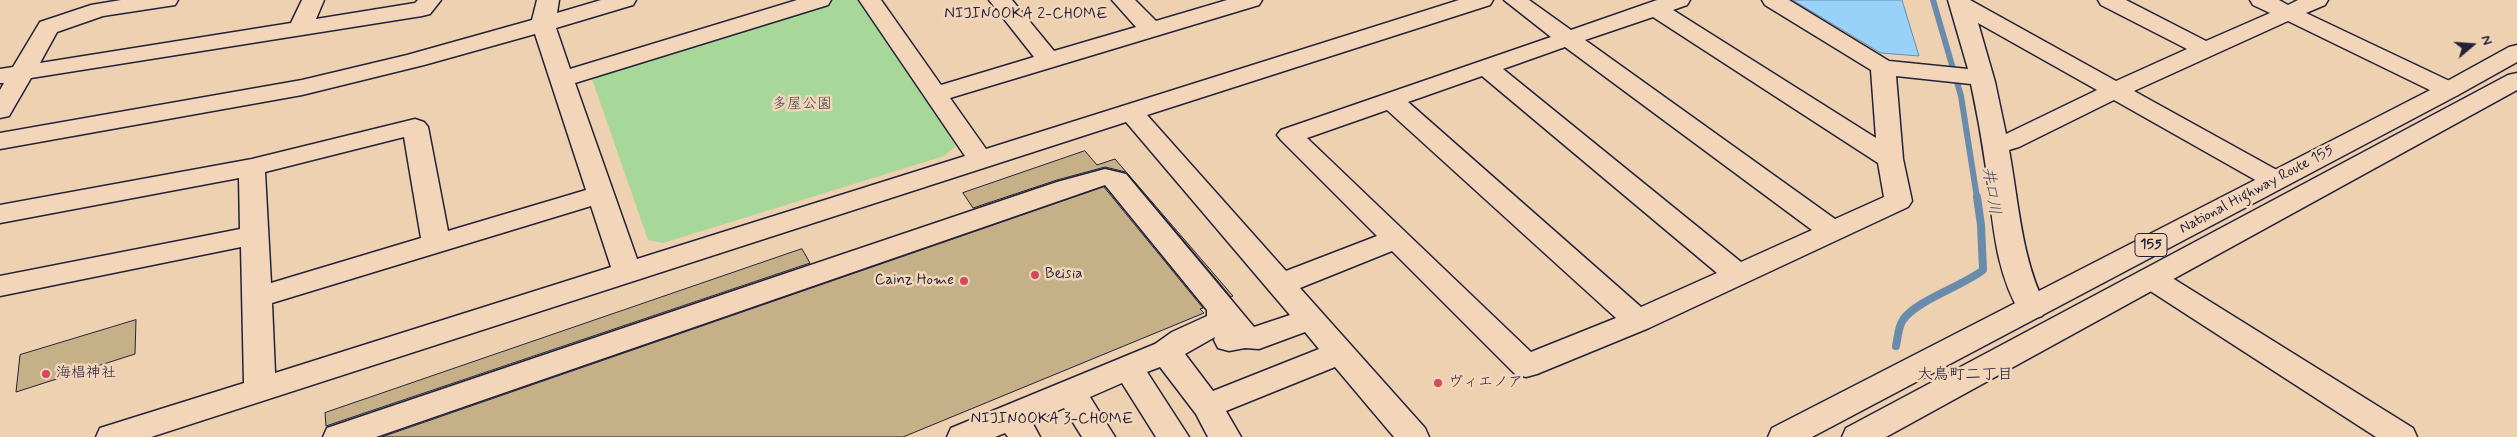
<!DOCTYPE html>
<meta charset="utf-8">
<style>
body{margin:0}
#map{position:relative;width:2517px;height:437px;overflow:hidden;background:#eed1b1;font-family:Mynerve,sans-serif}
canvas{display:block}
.north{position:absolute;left:2447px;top:20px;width:50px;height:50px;-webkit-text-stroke:4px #f3d5b9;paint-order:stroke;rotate:72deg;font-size:14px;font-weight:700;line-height:20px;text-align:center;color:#22223b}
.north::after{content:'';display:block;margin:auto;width:18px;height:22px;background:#22223b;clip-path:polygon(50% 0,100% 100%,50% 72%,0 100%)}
</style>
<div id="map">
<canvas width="2517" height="437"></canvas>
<div class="north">N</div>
</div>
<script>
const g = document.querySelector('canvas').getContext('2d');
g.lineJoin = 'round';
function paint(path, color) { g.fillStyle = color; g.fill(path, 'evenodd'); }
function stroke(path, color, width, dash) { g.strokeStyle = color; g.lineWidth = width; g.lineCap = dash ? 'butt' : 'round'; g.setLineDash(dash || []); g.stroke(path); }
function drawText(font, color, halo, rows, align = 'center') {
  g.font = font + ' Mynerve,"Klee One",sans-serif'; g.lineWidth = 5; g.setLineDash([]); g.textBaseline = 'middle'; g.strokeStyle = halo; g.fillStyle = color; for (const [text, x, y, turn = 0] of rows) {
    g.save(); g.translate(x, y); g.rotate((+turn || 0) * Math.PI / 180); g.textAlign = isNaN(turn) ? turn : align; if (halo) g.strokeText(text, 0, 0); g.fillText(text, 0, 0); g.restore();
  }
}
paint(new Path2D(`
 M833,0H860L956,146L944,156L663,243L648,240L592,79L598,74Z`), '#a7d899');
const water = new Path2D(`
 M1793,0H1902L1919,56L1881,53Z`);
paint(water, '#98d2f8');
stroke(water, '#698cac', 1);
stroke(new Path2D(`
 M1933,0L1961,96L1977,198`), '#698cac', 6);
stroke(new Path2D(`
 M1896,346C1898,337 1898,327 1903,320C1915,301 1963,286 1983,270L1981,225L1977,197`), '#698cac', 8);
const building = new Path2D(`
 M1085,151L1097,165L1115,159L1233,296L1231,297L1126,172L1105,167L1057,180L973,208L963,193Z
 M1104,187L1203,308L1200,309L1204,313L903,437H382Z
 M802,249L810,263L326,426L325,413Z
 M136,320L135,354L16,392L20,355Z`);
paint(building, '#c5b087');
stroke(building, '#22223b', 1);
const minor = new Path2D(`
 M121,0H178L175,5L103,16L57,32L40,63L291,23L302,0H324L316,19L415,3L418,0H441L430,14L422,16L31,78L9,116L0,118V90L4,83H0V69L13,67L40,22L91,5Z
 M537,0H559L557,13L601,0H636L633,5L556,28L570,69L797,0H831L828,5L575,83L637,259L965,156L859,0H881L941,85L1034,57L989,0H1012L1054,51L1136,27L1112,0H1135L1156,21L1227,0H1262L1259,5L950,98L986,149L1459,0H1493L1490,5L1147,115L1286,271L1377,236L1281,140L1277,135L1281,130L1551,37L1504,0H1529L1571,30L1657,0H1690L1687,5L1673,10L1876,138L1871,70L1765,5L1762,0H1789L1889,61L1968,69L1948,0H1970L2116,81L2187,49L2101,5L2098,0H2126L2206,41L2270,13L2253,5L2250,0H2279L2288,5L2298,0H2328L2325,5L2306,13L2458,85L2461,90L2458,95L2449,97L2440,95L2288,21L2134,91L2284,174L2288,180L2284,186L2275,188L2266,186L2114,100L2019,147L2009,150C2019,204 2021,259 2047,309L2042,316L2032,319L2022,316C1994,271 1993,219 1986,168C1982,140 1977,112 1971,84L1896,76L1903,159L1912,201L1908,207L1649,328L1537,374L1526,377L1515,374L1392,251L1300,288L1425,428L1429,437H1394L1335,367L1226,411L1241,437H1208L1196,414L1160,367L1147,372L1189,437H1156L1122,383L1090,397L1115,437H1082L1064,408L1032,422L1040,437H1008L1005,433L995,437H947L951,428L1155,344L1172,332L1207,316V310L1105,185L376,437H323L327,428L1057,182L1105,169L1126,174L1254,327L1290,315L1126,122L151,437H96L100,428L244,383L241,247L0,296V276L240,229L239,178L0,223V205L252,159L415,119L424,122L428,127L448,231L586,190L535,34L424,65L302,95L0,149V133L302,80L407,55L532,20ZM1653,17L1878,163L1884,197L1835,219L1585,40ZM1978,23L2097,90L2006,134L1995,82ZM1565,47L1812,230L1741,262L1503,69ZM1482,76L1717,273L1641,307L1408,102ZM1387,110L1616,318L1531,352L1307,138ZM404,137L421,238L271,283L265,172ZM591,206L611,267L275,373L272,303ZM1305,332L1319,349L1213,391L1185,354L1215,337L1214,340L1218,348L1229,351L1245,348L1259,349Z
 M2151,268L2161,271L2413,428L2417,437H2376L2141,285L2137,278L2141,271Z`);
const highway = new Path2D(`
 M2517,45V62L2458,95L1812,437H1768L1772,428L2440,85L2509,47Z
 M2517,73V90L1886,437H1842L1846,428L2508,75Z`);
stroke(minor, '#22223b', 3);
stroke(highway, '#22223b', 3);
paint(minor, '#f3d5b9');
paint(highway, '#f3d5b9');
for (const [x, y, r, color] of [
 [1035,275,5,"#d1495b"],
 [964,281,5,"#d1495b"],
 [46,374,5,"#d1495b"],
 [1438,383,5,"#d1495b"]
]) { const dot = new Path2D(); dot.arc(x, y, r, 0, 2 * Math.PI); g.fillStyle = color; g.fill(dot); stroke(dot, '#f3d5b9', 2); }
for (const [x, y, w] of [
 [2151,245,32]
]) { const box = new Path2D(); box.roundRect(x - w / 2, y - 11.5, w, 23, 4); g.fillStyle = '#f3d5b9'; g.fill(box); stroke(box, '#22223b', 1); }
drawText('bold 14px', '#22223b', null, [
 ["155",2151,245]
]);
drawText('15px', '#3d464e', '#f3d5b9', [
 ["多屋公園",802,105]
]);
drawText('15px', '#22223b', '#f3d5b9', [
 ["National Highway Route 155",2257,190,-28]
]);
drawText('15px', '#22223b', '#f3d5b9', [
 ["Beisia",1045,275],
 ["Cainz Home",954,281,"right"],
 ["海椙神社",56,374],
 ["ヴィエノア",1448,383]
], 'left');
drawText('16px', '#22223b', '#f3d5b9', [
 ["NIJINOOKA 2-CHOME",1026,15],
 ["大鳥町二丁目",1965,376],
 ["NIJINOOKA 3-CHOME",1052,420]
]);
drawText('italic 16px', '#3a4561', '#f3d5b9', [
 ["井口川",1990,191,81]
]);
</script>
